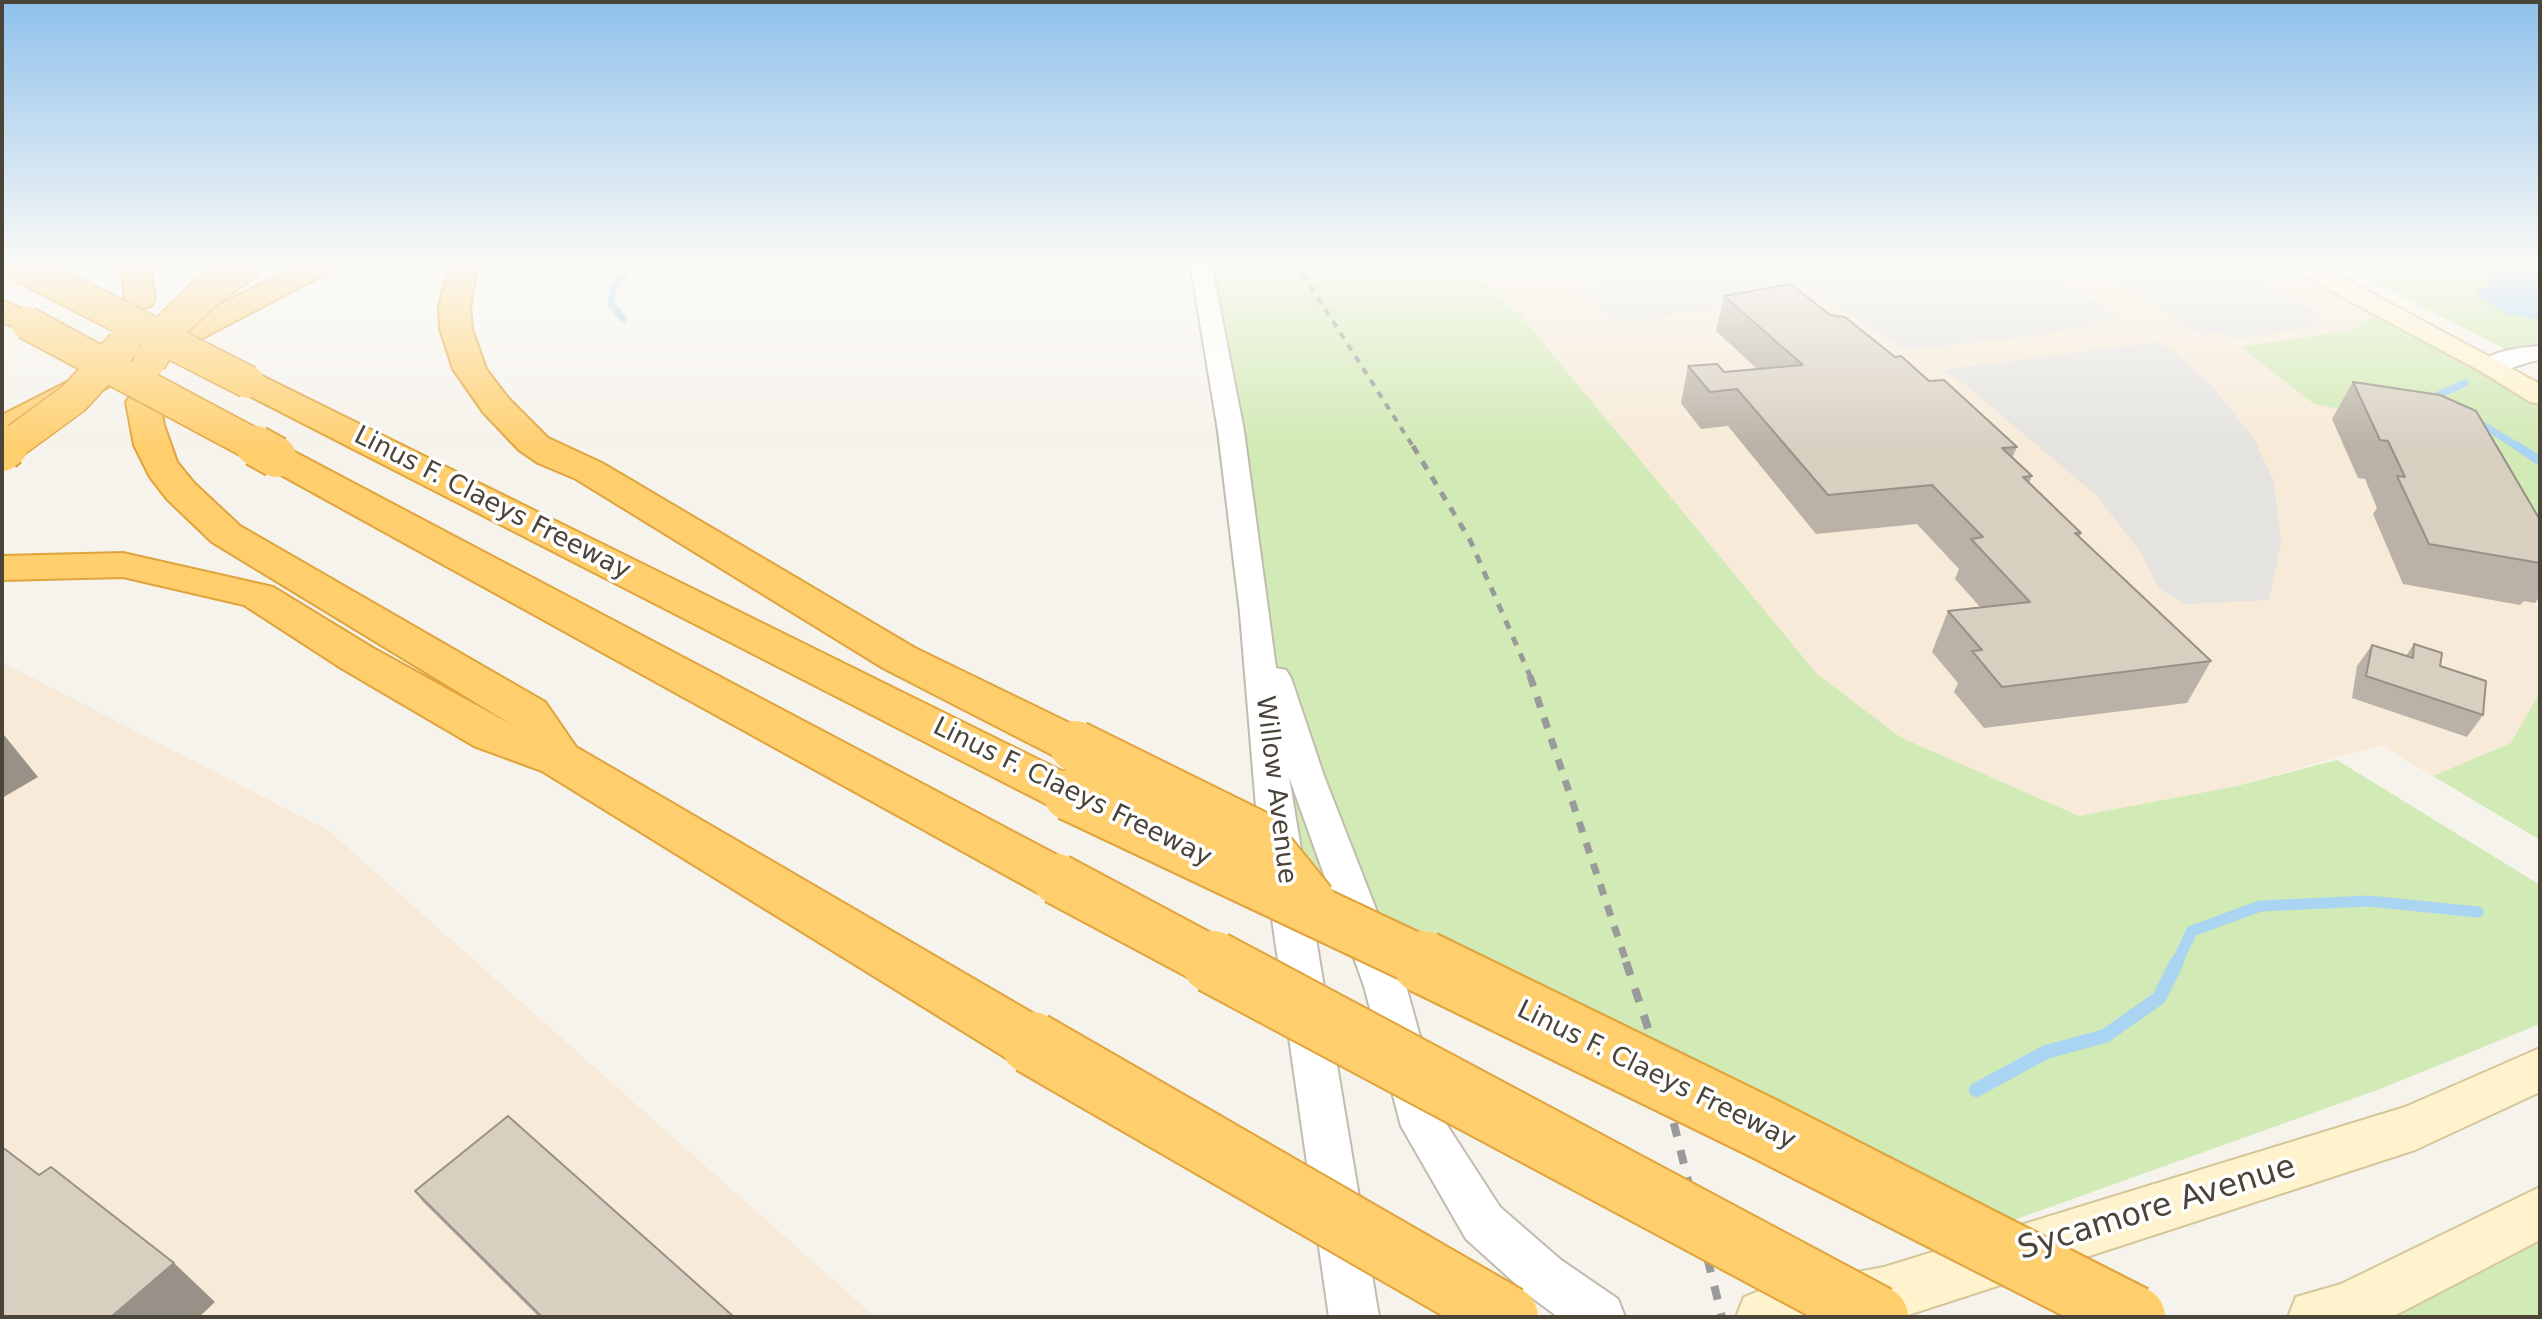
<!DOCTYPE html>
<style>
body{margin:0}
#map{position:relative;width:2542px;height:1319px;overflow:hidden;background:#f6f3ec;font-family:"DejaVu Sans",sans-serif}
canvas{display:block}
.frame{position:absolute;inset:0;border:4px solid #4b4439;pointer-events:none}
</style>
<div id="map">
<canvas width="2542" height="1319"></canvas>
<div class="frame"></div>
</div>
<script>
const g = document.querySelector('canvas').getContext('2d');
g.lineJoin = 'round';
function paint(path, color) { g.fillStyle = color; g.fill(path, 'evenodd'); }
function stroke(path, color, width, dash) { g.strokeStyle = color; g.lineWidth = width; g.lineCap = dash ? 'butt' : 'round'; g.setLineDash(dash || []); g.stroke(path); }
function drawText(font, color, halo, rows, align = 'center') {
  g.font = font + ' "DejaVu Sans",sans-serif'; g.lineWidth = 7; g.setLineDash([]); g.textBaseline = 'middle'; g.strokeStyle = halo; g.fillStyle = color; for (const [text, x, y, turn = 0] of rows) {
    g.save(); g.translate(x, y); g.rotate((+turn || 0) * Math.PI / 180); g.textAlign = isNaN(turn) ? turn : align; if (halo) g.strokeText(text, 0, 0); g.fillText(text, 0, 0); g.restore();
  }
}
paint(new Path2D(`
 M1459,262H2280L2379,314L2352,330L2242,347L2449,430L2540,540V692L2511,743L2433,776L2381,745L2237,786L2079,816L1900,737L1817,674L1521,316Z
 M2,662L329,831L875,1317H2Z`), '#f7ead8');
paint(new Path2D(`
 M1200,262H1459L1521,316L1817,674L1900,737L2079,816L2237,786L2337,760L2540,885V1024L2380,1089L1997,1226L1318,911L1290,859Z
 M2333,262H2540V353L2517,355Z
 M2386,310L2540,396V540L2449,430L2314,404L2241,347L2352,330Z
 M2540,692V840L2433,776L2511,743Z
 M2540,1212V1317H2327Z`), '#d2eab5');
paint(new Path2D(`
 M1713,262H2029L2025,264L2103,305L2116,317L2114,321L2039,335L1906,350L1810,290L1620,324L1572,288Z
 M2085,262H2230L2321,315L2306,317L2322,326L2235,339L2223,332L2201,335Z
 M2156,342L2172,350L2212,386L2253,437L2274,482L2281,543L2269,600L2187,604L2159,589L2140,551L2096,495L1962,382L1941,370Z`), '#e5e3e0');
paint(new Path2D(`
 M2462,262H2540V320L2508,314L2477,297L2478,290L2489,285L2492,278L2481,269Z`), '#a9d4f2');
stroke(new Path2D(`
 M624,320L611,304L613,288L633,262
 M2444,401L2436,396L2465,383
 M2475,420L2520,448`), '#a9d4f2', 7);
stroke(new Path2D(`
 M2517,446L2540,461`), '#a9d4f2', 9);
stroke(new Path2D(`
 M2176,964L2192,931L2260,906L2369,901L2478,912`), '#a9d4f2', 11);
stroke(new Path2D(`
 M1976,1090L2046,1052L2105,1036L2159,998L2177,962`), '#a9d4f2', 14);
const tertiary = new Path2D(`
 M1190,262H1211L1244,431L1276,668L1286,670L1291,678L1324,776L1406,986L1443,1119L1500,1207L1561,1260L1618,1299L1625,1317H1558L1527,1294L1466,1239L1401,1126L1364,986L1289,777L1379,1317H1329L1256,807L1240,613L1218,431Z
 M2540,346V360C2521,362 2501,376 2483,371L2479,366C2491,349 2521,348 2540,346Z`);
const secondary = new Path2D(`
 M2284,262H2314L2540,384V404L2530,402L2482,372L2287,267Z
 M2540,1048V1092L2415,1150L1902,1317H1736L1744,1297L1764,1289L1884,1267L2405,1107Z
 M2540,1187V1240L2392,1317H2288L2296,1297L2341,1284Z`);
const motorway = new Path2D(`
 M121,262H149L155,300L151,306L140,309L129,306L125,300Z
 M304,262H341L337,268L14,436L2,440V415Z
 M449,262H478L470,308L472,329L486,369L508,398L548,438L602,463L915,648L1092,734L1099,746L1092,758L1075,762L1058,758L883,668L576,479L538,463L519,450L483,412L453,369L440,329L439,308Z
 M2,300L38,316L43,323L38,330L27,332L2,322Z
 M248,372L260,375L1086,783L1094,795L1086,807L1069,813L1052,807L236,389L231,382L236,375Z
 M143,392L155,395L160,402L164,425L177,462L194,483L240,526L545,702L576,747L1053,1025L1061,1043L1053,1061L1032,1068L1011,1061L542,771L474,746L341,668L244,605L123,577L2,580V556L123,553L273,587L373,648L514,726L212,542L167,499L150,477L134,445L126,402L131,395Z
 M276,446L289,449L1076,865L1083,879L1076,893L1057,899L1038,893L263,465L258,457L263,449Z`);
stroke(tertiary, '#c2bbae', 4);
stroke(secondary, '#d6c79b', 4);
stroke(motorway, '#e0a43c', 4);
paint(tertiary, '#fff');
paint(secondary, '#fff3cd');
paint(motorway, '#ffcf6e');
stroke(new Path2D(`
 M1295,262L1414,448`), '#9a9a9a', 4, [7, 7]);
stroke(new Path2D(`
 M1413,446L1470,540L1531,678`), '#9a9a9a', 5, [9, 9]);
stroke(new Path2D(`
 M1530,676L1627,964`), '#9a9a9a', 7, [11, 11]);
stroke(new Path2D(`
 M1626,962L1656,1052L1722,1317`), '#9a9a9a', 8, [14, 14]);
const motorwayBridgeFar3 = new Path2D(`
 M21,266L248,382
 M27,323L260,448
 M150,361L169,328L204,294L248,262
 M6,448L74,398L123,345`);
const motorwayBridgeFar2 = new Path2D(`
 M256,446L276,457
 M2,451L8,446`);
const motorwayBridgeFar1 = new Path2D(`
 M1075,746L1257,836L1311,903
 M1069,795L1427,964
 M1057,879L1216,964`);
const motorwayBridge = new Path2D(`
 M1213,962L1877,1317
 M1423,962L1763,1128L2134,1317
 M1032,1043L1507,1317`);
stroke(motorwayBridgeFar3, '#e0a43c', 35, []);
stroke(motorwayBridgeFar2, '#e0a43c', 44, []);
stroke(motorwayBridgeFar1, '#e0a43c', 54, []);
stroke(motorwayBridge, '#e0a43c', 66, []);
stroke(motorwayBridgeFar3, '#ffcf6e', 32);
stroke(motorwayBridgeFar2, '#ffcf6e', 40);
stroke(motorwayBridgeFar1, '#ffcf6e', 50);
stroke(motorwayBridge, '#ffcf6e', 62);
paint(new Path2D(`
 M1724,296L1830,315L1895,357L2017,447L2012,458L2032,476L2029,483L2081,533L2079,538L2211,661L2187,703L1984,728L1954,692L1958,683L1932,652L1948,611L1981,608L1955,579L1959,569L1917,524L1816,534L1728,426L1701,429L1681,403L1688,366L1724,372L1757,369L1716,331Z
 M2353,382L2540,520V596L2535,603L2524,601L2520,605L2403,584L2373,514L2377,508L2365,479L2358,478L2332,419Z
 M2414,644L2440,666L2483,715L2467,737L2352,698L2357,666L2372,645L2406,656Z
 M415,1191L734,1317H539L423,1202Z`), '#bab2a6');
paint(new Path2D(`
 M4,735L38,777L2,798V736Z
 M174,1263L215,1302L199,1317H111Z`), '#979187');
const building = new Path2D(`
 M1791,284L1830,315L1845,317L1895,357L1901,356L1929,381L1944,380L2017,447L2002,448L2032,476L2023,477L2081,533H2075L2211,661L2002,687L1972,651L1982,650L1948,611L2030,602L1971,539L1983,537L1932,485L1828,495L1737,389L1710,392L1688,366L1717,364L1724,372L1803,365L1724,296Z
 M2353,382L2440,395L2476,411L2540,520V563L2429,544L2397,476L2405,477L2388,441L2380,440Z
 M2414,644L2442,653L2440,666L2486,681L2483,715L2366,676L2372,645L2413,658Z
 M508,1116L734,1317H542L415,1191Z
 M2,1147L39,1175L51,1167L174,1263L111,1317H2Z`);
paint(building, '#d8cfc1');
stroke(building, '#979187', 2);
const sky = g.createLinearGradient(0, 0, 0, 447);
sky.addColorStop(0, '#8fc1ec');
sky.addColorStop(0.59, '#fbfaf6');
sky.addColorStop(1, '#fbfaf600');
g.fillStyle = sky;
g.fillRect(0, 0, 2542, 447);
drawText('26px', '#4b4439', '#fff', [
 ["Linus F. Claeys Freeway",492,504,27],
 ["Willow Avenue",1275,790,83],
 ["Linus F. Claeys Freeway",1072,793,26],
 ["Linus F. Claeys Freeway",1656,1076,26]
]);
drawText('32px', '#4b4439', '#fff', [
 ["Sycamore Avenue",2157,1209,-17]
]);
</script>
